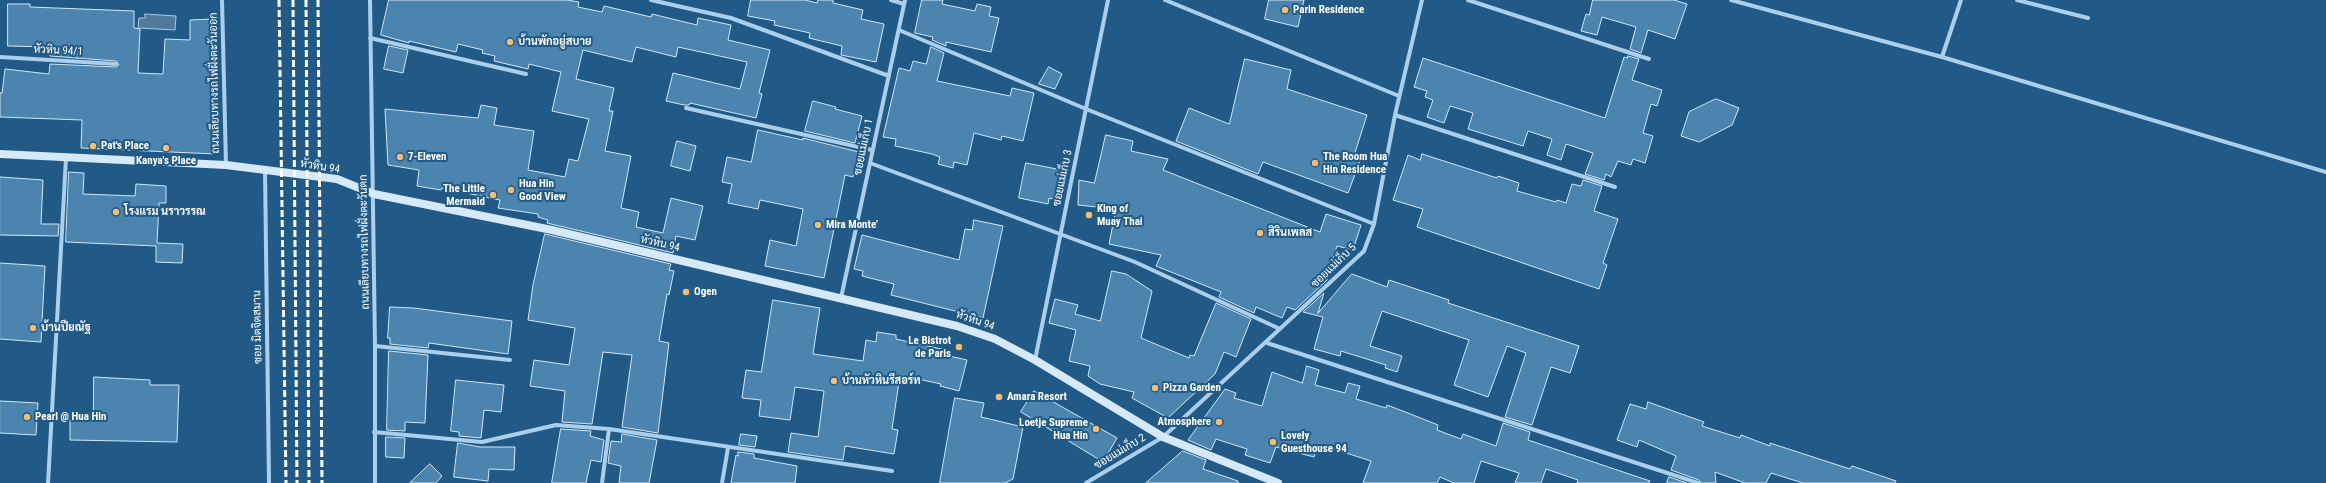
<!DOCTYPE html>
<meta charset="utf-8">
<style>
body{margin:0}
canvas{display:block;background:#215a87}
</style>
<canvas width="2326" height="483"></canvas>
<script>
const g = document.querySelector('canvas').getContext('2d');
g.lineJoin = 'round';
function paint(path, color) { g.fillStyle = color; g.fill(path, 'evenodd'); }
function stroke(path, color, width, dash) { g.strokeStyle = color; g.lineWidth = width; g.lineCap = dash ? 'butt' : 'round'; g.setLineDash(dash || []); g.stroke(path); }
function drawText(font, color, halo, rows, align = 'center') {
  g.font = font + ' "Roboto Condensed",Sarabun,sans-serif'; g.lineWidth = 4; g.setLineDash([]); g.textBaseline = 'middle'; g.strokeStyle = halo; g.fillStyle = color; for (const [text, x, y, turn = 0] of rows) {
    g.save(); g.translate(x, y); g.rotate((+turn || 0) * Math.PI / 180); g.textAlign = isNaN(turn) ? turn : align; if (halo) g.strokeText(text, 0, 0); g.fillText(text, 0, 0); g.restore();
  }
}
const water = new Path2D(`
 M145,14L176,16L175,30L138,28L139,18H145Z`);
paint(water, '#517a99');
stroke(water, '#9fcceb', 1);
const building = new Path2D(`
 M389,0H567L579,2L578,7L602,12L604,6L651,17L652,14L697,25L698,18L731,25L728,40L770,50L759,93L762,94L756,118L690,103L689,105H684L666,101L673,73L740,89L747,62L678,47L676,57L636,47L632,62L583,50L576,79L614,88L609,111H613L605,151L631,156L621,208L639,212L636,227L663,233L671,198L703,206L695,240L676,236L673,253L547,223L548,220L538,217V214L498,208L500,200L442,188L441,190L417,186L419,170L388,165L385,109L478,118L481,105L497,108L494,125L534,131L528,170L565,177L569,159L578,161L589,119L552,111L561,72L529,64L528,69L494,61L495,56L482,53L483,50L458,44L456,52L409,41V43L381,35Z
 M751,0H805L817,3L818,0H833V3L863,10L861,19L884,24L876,62L841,55L842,46L809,38L810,33L774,25L775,21L748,16Z
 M922,0H943L942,4L975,11L977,4L991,7L989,16L999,18L991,52L946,42V46L932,40L933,37L915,33Z
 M1269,0H1304L1298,27L1265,19Z
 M1593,0H1674L1687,4L1675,39L1648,30L1641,53L1630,49L1636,27L1602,17L1597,35L1581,31L1586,14L1589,15Z
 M8,4H30V7L134,11V28L140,29L138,73L163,74L165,39L190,40V20L213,19L216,70V154L81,148L82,120L0,117V93H2L5,69L49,74L50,64L116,67L119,65L116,61L50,56V47L8,46Z
 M389,46L408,50L403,73L384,69Z
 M931,47L944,53L937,81L1010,96L1012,88L1034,93L1023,141L1002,136L1001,140L974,133L967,165L954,162L953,168L938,164L940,157L932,154L895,146L896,139L883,137L899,68L910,71L913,61L926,64Z
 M1628,56L1639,59L1632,80L1662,90L1657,106L1651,104L1643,133L1653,136L1645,163L1633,159L1631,165L1618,161L1611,177L1606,174L1604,180L1585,174L1593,153L1566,144L1561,160L1547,155L1552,139L1528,131L1523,146L1468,129L1473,113L1450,106L1444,123L1427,117L1433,100L1425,97L1427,91L1414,87L1423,58L1605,118L1624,57L1627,58Z
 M1245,59L1291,70L1287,89L1367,115L1353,159L1360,161L1348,193L1263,162L1258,174L1176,141L1189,108L1229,124Z
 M1049,67L1062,74L1055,89L1039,84Z
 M1716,99L1739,108L1732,125L1699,142L1681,136L1689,112Z
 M813,101L836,107L835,109L862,116L855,143L805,131Z
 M758,130L803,140V138L859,152L853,177L845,175L824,278L765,266L770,240L796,246L803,209L760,200L758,209L728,203L732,184L722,182L727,157L751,162Z
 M1106,135L1133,141L1131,151L1168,159L1163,170L1320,232L1326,214L1361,225L1353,250L1337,246L1327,280L1295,310L1287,307L1282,318L1256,307L1254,313L1219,297L1221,292L1156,266L1161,255L1109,244L1116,209L1078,205L1079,180L1094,183Z
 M677,141L696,146L690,171L671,166Z
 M1422,154L1497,178L1498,176L1519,183L1517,191L1556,202L1557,200L1566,203L1572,184L1581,186L1583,180L1602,186L1594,211L1618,219L1603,263L1607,265L1599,289L1417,227L1423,209L1393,200L1408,155L1420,160Z
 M1026,163L1062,170L1056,200L1049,198L1048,204L1019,198Z
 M69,172L84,173L83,194L135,196L136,184L166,186V203H159L157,243L183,244L182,263L156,262V246L66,242Z
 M0,177L43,180L41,224H59L58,236L0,235Z
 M974,220L1003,226L983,318L891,295L894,284L862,276L863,271L854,269L862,235L959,260L965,229L972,230Z
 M545,234L671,264L669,270L674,271L669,295L667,294L659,341L669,343L658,433L622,427L632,355L603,352L592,424L562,422L565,391L530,386L534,360L569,365L575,328L528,320L533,285Z
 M0,263L45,266L41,342L0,339Z
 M1112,271L1126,274L1152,291L1141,338L1189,358L1190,355L1194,356L1216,303L1251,319L1236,357L1224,352L1215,374L1168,418L1132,398L1134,392L1100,384L1088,376L1090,366L1069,361L1076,330L1049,323L1055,299L1078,305L1075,314L1100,321Z
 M1352,274L1387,287L1389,280L1449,300L1448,303L1579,346L1570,373L1551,367L1532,425L1505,417L1526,353L1507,346L1488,397L1454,385L1469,340L1382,311L1370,346L1402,356L1397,372L1385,368L1386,365L1341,351L1340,356L1314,349L1323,317L1303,312L1324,293L1318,313Z
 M773,300L820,308L813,354L863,361L866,340L876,342L877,332L896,335V339L946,350L945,355L967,360L959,391L940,386L941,384L900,375L892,429L898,430L894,454L845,446L843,460L788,452L791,433L818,437L824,391L795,387L790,420L759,416L761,400L742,398L746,370L761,372Z
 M390,307L414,308L512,321L508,354L429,343L428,348L390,344V338H388Z
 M389,351L428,355L425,423L405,422V431L387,430Z
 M1307,366L1319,370L1315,385L1345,393L1348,383L1360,386L1356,399L1386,408L1387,405L1413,415L1438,425L1437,430L1461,439L1463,434L1496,446L1503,423L1530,432L1528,440L1650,481L1649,483H1577L1578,480L1546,469L1541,483H1515L1519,473L1481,461L1474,483H1454L1440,477L1437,483H1363L1371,461L1318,444L1314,457L1276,447L1270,463L1245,455L1247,449L1216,439L1211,450L1188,440L1225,389L1236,393L1234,398L1262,406L1272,372L1302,383Z
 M94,377L150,380V385H179L177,442L70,440V413L93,414Z
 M456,380L504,385L501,412L484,410L481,438L459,436V432L451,431Z
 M1034,391L1117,438L1103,462L1021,412Z
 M955,398L984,403L981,417L1023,427L1013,479L1005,483H940Z
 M0,401L38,403L36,435L0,433Z
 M1648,402L1704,422L1702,426L1740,438L1741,435L1770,446V443L1850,469L1852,466L1896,481L1895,483H1803L1771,473L1766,483H1745L1715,472L1716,483H1701L1699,480L1671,470L1676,456L1639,440L1637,447L1617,440L1630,404L1646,409Z
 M561,429L591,431L590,436L604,440L601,462L591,460L586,483H552Z
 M622,434L657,440L649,483H619L621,466L608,463L611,441L621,442Z
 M741,434L757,436L755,447L739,445Z
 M386,437L405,438L404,458L386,457Z
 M458,443L480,447H515L514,470L489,469L488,481L454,477Z
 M1183,451L1206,460L1203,469L1238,481V483H1146Z
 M738,452L754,454V458L797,466L795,483H731L736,455L738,456Z
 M430,464L442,476L436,483H410Z
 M1669,477L1687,483H1667Z`);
paint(building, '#4a84af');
stroke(building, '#d0e7f7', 1);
stroke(new Path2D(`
 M222,0L226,165
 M370,0L375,346V483
 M651,0L731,18L889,76
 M891,0L904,4
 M1165,0L1399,96
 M1468,0L1649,59
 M1731,0L1942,57L2326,172
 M2017,0L2088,18
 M899,30L1086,109L1374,224
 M370,38L526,74
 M0,57L116,64
 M1942,57L1961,0
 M686,108L872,150
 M1395,115L1615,187
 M870,163L1135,262L1280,329
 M265,170L269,483
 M841,298L905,0
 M1267,343L1698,483
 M375,346L510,360
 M1035,360L1108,0
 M374,432L482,442L556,425L609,429L892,471
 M48,483L66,158
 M602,483L609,429
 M722,483L728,448
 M1086,483L1163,437L1364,251L1374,224L1395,115L1422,0`), '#abcfea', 4);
stroke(new Path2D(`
 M0,154L226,165L337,179L374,194L552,230L957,326L995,339L1035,360L1163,437L1278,483`), '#d6e9f8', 8);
stroke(new Path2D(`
 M279,0L286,483
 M293,0L297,483
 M306,0L309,483
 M318,0L322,483`), '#fff', 3, [7, 3]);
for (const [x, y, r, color] of [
 [1285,10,4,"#f6bd6d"],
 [510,42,4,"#f6bd6d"],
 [93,146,4,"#f6bd6d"],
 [166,148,4,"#f6bd6d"],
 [400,157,4,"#f6bd6d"],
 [1315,163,4,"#f6bd6d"],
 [511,190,4,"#f6bd6d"],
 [493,195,4,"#f6bd6d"],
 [116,212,4,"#f6bd6d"],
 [1089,215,4,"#f6bd6d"],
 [818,225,4,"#f6bd6d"],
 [1260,233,4,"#f6bd6d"],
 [686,292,4,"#f6bd6d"],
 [33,328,4,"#f6bd6d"],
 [959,347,4,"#f6bd6d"],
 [834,381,4,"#f6bd6d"],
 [1155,388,4,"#f6bd6d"],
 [999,397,4,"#f6bd6d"],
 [27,417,4,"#f6bd6d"],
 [1219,422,4,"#f6bd6d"],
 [1096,429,4,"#f6bd6d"],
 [1273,442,4,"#f6bd6d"]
]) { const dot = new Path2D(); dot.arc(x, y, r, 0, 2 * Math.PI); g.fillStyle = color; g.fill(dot); stroke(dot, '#215a87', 1.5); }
drawText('bold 11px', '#fff', '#215a87', [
 ["Parin Residence",1293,10],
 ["บ้านพักอยู่สบาย",518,42],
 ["Pat's Place",101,146],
 ["7-Eleven",408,157],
 ["The Room Hua",1323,157],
 ["Hin Residence",1323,170],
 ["Kanya's Place",166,161,"center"],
 ["Hua Hin",519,184],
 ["Good View",519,197],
 ["The Little",485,189,"right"],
 ["Mermaid",485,202,"right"],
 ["King of",1097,209],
 ["Muay Thai",1097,222],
 ["โรงแรม นราวรรณ",124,212],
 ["Mira Monte’",826,225],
 ["สิรินเพลส",1268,233],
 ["Ogen",694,292],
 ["บ้านปียณัฐ",41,328],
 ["Le Bistrot",951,341,"right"],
 ["de Paris",951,354,"right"],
 ["บ้านหัวหินรีสอร์ท",842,381],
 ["Pizza Garden",1163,388],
 ["Amara Resort",1007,397],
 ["Pearl @ Hua Hin",35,417],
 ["Atmosphere",1211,422,"right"],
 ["Loetje Supreme",1088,423,"right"],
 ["Hua Hin",1088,436,"right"],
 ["Lovely",1281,436],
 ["Guesthouse 94",1281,449]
], 'left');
drawText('11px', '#fff', '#215a87', [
 ["หัวหิน 94/1",58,51,3],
 ["ถนนเลียบทางรถไฟฝั่งตะวันออก",215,83,-91],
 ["ซอยแม่เก็บ 1",864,147,-78],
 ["หัวหิน 94",320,167,9],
 ["ซอยแม่เก็บ 3",1063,178,-78],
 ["ถนนเลียบทางรถไฟฝั่งตะวันตก",365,242,-91],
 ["หัวหิน 94",660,244,13],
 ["ซอยแม่เก็บ 5",1334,266,-44],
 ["หัวหิน 94",975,321,19],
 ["ซอย มิตจิตสมาน",258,327,-91],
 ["ซอยแม่เก็บ 2",1120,452,-31]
]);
</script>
